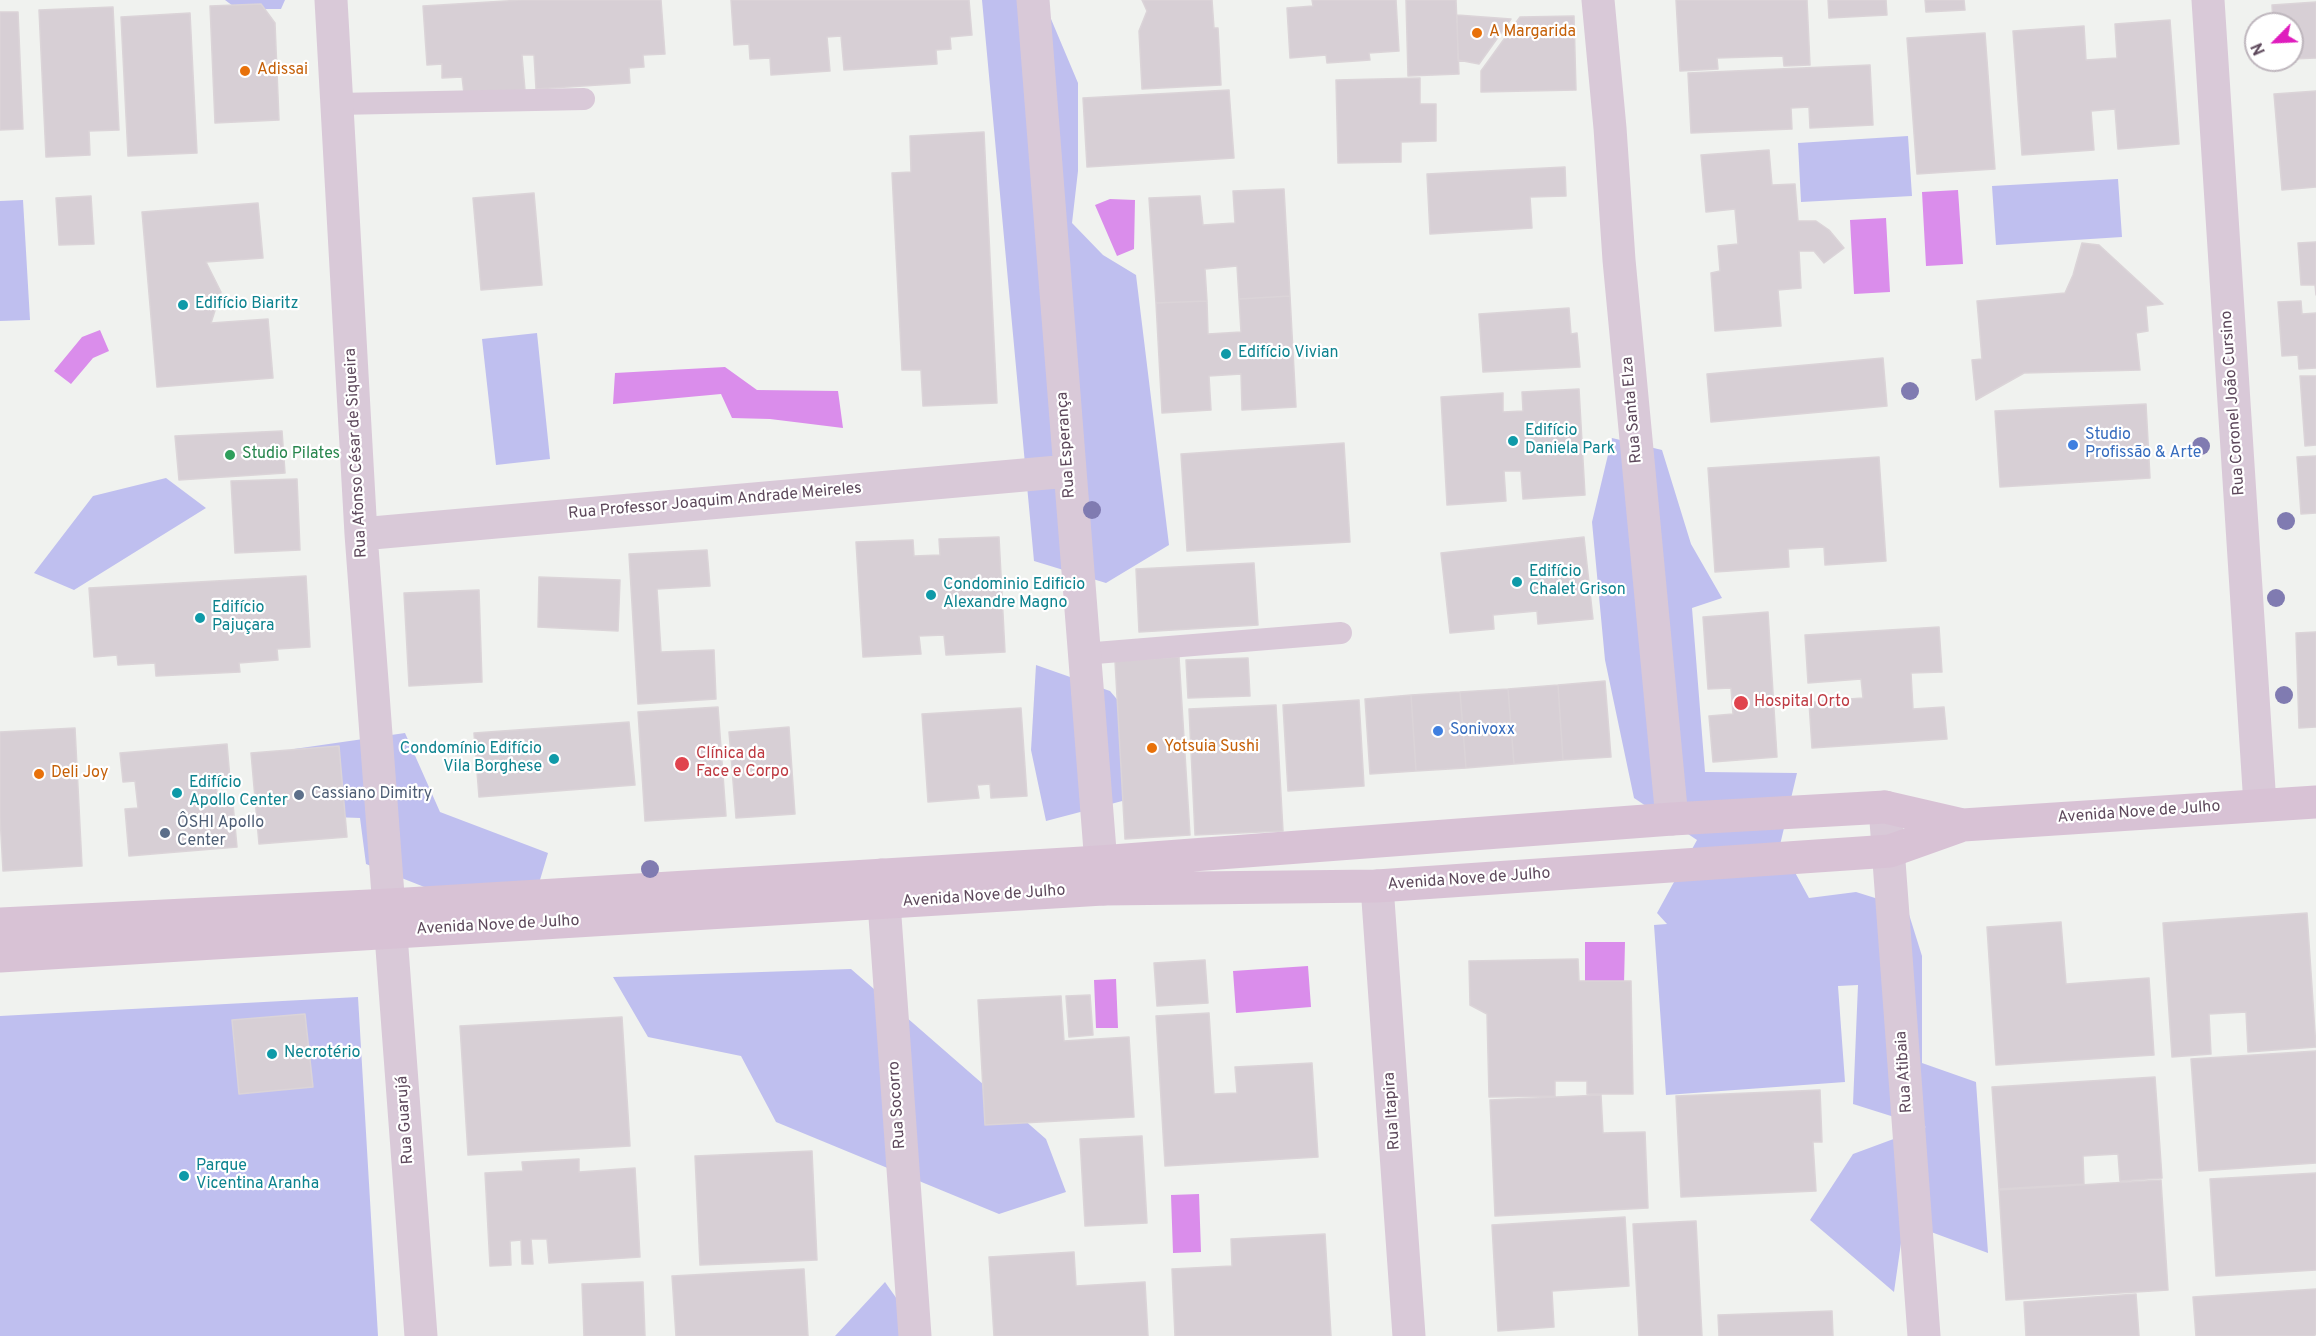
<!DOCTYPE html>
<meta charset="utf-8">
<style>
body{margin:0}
#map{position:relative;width:2316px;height:1336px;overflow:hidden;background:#f0f2ef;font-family:Overpass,sans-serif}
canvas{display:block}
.north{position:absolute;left:2244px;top:12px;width:60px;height:60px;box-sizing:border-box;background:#fff;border:2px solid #beb6bd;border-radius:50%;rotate:246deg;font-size:16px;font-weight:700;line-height:24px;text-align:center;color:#5d485b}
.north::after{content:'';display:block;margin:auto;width:21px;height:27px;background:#df1cbd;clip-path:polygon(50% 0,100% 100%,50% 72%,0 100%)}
</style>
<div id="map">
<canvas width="2316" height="1336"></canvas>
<div class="north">N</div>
</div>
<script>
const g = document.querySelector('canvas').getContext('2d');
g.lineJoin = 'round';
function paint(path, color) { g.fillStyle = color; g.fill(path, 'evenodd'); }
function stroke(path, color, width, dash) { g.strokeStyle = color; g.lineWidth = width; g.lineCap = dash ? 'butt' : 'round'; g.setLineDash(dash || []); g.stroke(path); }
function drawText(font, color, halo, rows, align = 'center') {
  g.font = font + ' Overpass,sans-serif'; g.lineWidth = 4.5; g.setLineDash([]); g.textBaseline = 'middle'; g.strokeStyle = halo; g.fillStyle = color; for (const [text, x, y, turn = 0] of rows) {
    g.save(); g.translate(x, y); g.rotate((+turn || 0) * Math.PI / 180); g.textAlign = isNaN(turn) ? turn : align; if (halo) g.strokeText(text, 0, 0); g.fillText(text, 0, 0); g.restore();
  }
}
paint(new Path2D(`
 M225,0H285L281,9H237Z
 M982,0H1043L1078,83V171L1072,223L1103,255L1136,275L1169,545L1106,583L1034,561Z
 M1908,136L1912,196L1801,202L1798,143Z
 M2118,179L2122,237L1996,245L1992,186Z
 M23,200L30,320L0,321V201Z
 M537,333L550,459L496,465L482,339Z
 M1612,438L1662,450L1691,544L1722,598L1692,608L1705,772L1797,773L1780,845L1809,898L1856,892L1907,908L1922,956V1063L1976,1082L1988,1253L1904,1222L1894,1292L1810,1220L1853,1154L1926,1127L1853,1104L1858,985L1838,986L1845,1082L1666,1095L1654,925L1667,924L1657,913L1697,840L1634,798L1605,660L1592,522Z
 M166,478L206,508L74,590L34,573L93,496Z
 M1036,665L1110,691L1126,710L1168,789L1046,821L1031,750Z
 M405,733L440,812L548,853L526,927L366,864L360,818L306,816L294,749Z
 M851,969L1046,1139L1066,1192L999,1214L776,1122L741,1056L648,1037L613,977Z
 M358,997L378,1336H0V1016Z
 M885,1282L923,1336H835Z`), '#bfbfef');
paint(new Path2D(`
 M1958,190L1963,264L1926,266L1922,192Z
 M1110,199L1135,200L1134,249L1117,256L1095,205Z
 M1886,218L1890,292L1854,294L1850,220Z
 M100,330L109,351L93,358L71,384L54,371L82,337Z
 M725,367L757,390L838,391L843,428L770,419L732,418L721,394L613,404L615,373Z
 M1585,942H1625L1624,984L1585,983Z
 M1308,966L1311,1007L1236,1013L1233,971Z
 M1116,979L1118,1028H1096L1094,980Z
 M1199,1194L1201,1252L1173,1253L1171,1195Z`), '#da8deb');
const building = new Path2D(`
 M522,0H661L665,54L643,55L644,67L629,68L630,83L536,89L534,55H522L525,90L464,94L462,77L442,78V64L427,65L423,6Z
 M731,0H969L972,35L950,37L951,49L936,50L937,64L844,70L841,36L827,37L830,71L771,75L770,58L750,59L749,44L734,45Z
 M1142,0H1212L1214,28H1218L1221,85L1142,89L1139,31L1147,11Z
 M1312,0H1396L1399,51L1369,53L1370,60L1327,63L1326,55L1290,58L1287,8L1313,6Z
 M1406,0H1456L1459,74L1408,76Z
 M1676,0H1807L1810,65L1784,66L1783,56L1717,58L1718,69L1680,71Z
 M1828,0H1886L1887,15L1829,18Z
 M1925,0H1964L1965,10L1926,12Z
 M2316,2V58L2292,59V24H2273L2272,5Z
 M261,4L275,23L279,120L215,123L210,6Z
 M113,7L119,130L89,131L90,155L46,157L39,10Z
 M0,12H18L23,129L0,130Z
 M190,13L197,153L128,156L121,17Z
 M1457,15L1511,19L1479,64L1458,60Z
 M1574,16L1576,90L1481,92V71L1520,17Z
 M2170,20L2179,144L2118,149L2115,109L2091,111L2094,150L2022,155L2013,31L2084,26L2086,60L2117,58L2115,24Z
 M1985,33L1995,169L1917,174L1907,38Z
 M1870,65L1873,125L1810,128L1809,107L1791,108L1792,129L1691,133L1688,73Z
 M1420,78V104H1436V141L1401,142V162L1338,163L1336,80Z
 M1229,90L1234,158L1087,167L1083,98Z
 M2316,91V187L2282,190L2274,94Z
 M984,132L997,403L923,406L921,370H902L892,173L911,172L910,136Z
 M1769,150L1772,185L1795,184L1798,221H1816L1829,230L1844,248L1824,263L1814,251H1799L1801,288L1778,290L1781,326L1715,331L1711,273L1720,271L1718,246L1738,244L1735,209L1706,212L1701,155Z
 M1565,167L1566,196L1530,197L1532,228L1430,234L1427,174Z
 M1284,189L1290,296L1239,299L1237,266L1205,269L1207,301L1156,303L1149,198L1200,196L1203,225L1235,223L1233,191Z
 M534,193L542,285L481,290L473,198Z
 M91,196L94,244L59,245L56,198Z
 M258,203L263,258L206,262L221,292L211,323L268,319L273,378L157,387L142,212Z
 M2316,242V295L2315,285H2301L2298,243Z
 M2082,243L2099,245L2163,304L2146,306L2148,331L2136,333L2140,370L2024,373L1976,400L1972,360L1982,359L1977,301L2065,293L2073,275Z
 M1290,296L1296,407L1242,410L1241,374L1209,376L1211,410L1162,413L1156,303L1207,301L1208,334L1241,332L1239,299Z
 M2301,301L2302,314L2316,313V368L2299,369L2298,355L2282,356L2278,302Z
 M1569,308L1571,334L1577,333L1580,367L1483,372L1479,314Z
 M1883,358L1887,406L1711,422L1707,374Z
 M2300,376H2316V445L2305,446Z
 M1579,389L1585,495L1523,499L1521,471H1504L1506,501L1447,505L1441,397L1503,393V412L1523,411L1522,392Z
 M2146,404L2150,478L2000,487L1995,411Z
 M282,431L285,473L179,480L175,436Z
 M1344,443L1350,542L1187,551L1181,454Z
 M2316,456V513L2301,514L2297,457Z
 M1879,457L1886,561L1825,565L1824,547L1788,549L1789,567L1715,572L1708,468Z
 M297,479L300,550L235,553L231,481Z
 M999,537L1005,652L946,655L944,635L919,636L921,654L863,657L856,542L913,540L914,556L940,555L939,539Z
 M1584,537L1593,619L1538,624L1537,611L1493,615L1494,629L1450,633L1441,553Z
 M707,550L710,586L657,589L661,652L714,650L716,699L638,704L629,554Z
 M1254,563L1258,625L1139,632L1136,569Z
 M306,576L310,647L277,649L278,660L239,663L240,672L156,676L155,663L118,665L117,655L94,657L89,588Z
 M539,577L620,580L618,631L538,627Z
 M479,590L482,682L409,686L404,593Z
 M1768,612L1777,757L1713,762L1709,716L1733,714L1731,688L1708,689L1703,617Z
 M1939,627L1942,672L1911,673L1913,709L1944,707L1947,739L1812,748L1809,702L1863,698L1861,679L1808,683L1805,635Z
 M2316,632V727L2299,728L2296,633Z
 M1179,657L1190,835L1125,839L1115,661Z
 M1248,658L1250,696L1188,698L1186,660Z
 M1605,681L1611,757L1563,760L1558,685Z
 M1558,685L1563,760L1514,764L1508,689Z
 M1508,689L1514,764L1466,768L1460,692Z
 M1460,692L1466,768L1416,771L1411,695Z
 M1411,695L1416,771L1370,774L1365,699Z
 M1359,700L1364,786L1288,791L1283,705Z
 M1276,705L1283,831L1195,835L1189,709Z
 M718,707L726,816L645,821L638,712Z
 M1021,708L1027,796L991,798L990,784L977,785L979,798L928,802L922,714Z
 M629,722L635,785L479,797L474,733Z
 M789,727L795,814L736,818L729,732Z
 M75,728L82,866L3,871L0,817V732Z
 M227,744L230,779L216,781L218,805L233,804L237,847L129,856L125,809L138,808L135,781L123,782L120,753Z
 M339,746L347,837L259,844L251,753Z
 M2307,913L2316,1047L2248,1052L2246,1012L2209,1014L2211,1054L2172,1057L2163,923Z
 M2061,922L2066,984L2149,978L2154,1055L1996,1065L1987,927Z
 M1578,959L1579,981H1631L1633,1094H1587V1081H1555V1096L1489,1097L1487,1014L1470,1005L1469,961Z
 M1205,960L1208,1003L1157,1006L1154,963Z
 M1090,995L1093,1035L1069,1037L1066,996Z
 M1061,996L1064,1041L1129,1037L1134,1117L985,1125L978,1000Z
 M1209,1013L1214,1094L1237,1093L1235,1067L1312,1063L1318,1157L1165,1166L1156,1016Z
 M305,1014L313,1087L239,1094L232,1020Z
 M622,1017L630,1146L468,1155L460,1026Z
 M2316,1051V1163L2199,1171L2191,1059Z
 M2155,1077L2162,1178L2120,1181L2118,1154L2083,1156L2084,1184L1999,1189L1992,1087Z
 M1820,1090L1822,1142H1813L1816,1191L1681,1197L1676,1096Z
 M1601,1095L1603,1133L1645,1132L1648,1208L1495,1216L1490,1100Z
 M1142,1136L1147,1223L1085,1226L1080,1139Z
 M812,1151L817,1260L700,1265L695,1156Z
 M579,1159V1172L635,1168L640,1257L549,1263L547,1239H531L533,1264H522L521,1240L510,1241L511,1265L490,1266L485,1173L523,1171L522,1162Z
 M2316,1173V1270L2216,1276L2210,1179Z
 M2161,1180L2168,1290L2006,1300L1999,1190Z
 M1625,1217L1629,1286L1552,1291L1554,1327L1498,1331L1492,1225Z
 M1696,1221L1702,1336H1639L1633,1224Z
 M1325,1234L1331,1336H1175L1172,1269L1232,1266L1231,1239Z
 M1074,1252L1076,1286L1145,1282L1148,1336H994L989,1257Z
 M804,1269L808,1336H676L672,1276Z
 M643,1282L645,1336H584L582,1284Z
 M2316,1289V1334L2314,1336H2196L2193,1297Z
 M2136,1294L2139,1336H2026L2024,1302Z
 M1832,1311L1833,1336H1719L1718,1315Z`);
paint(building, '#d7cfd5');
stroke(building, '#dbd4d8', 1.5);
stroke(new Path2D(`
 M337,104L584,99
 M1083,654L1341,633`), '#d9c9d8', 22);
stroke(new Path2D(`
 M331,0L361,534L421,1336
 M1033,0L1103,889
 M1598,0L1610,128L1619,260L1672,819
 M2208,0L2260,805
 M361,534L1069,471
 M1885,807L1924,1336
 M882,875L915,1336
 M1377,886L1409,1336`), '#d9c9d8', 33);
stroke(new Path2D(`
 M0,924L390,905L1099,862L1672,819L1885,807L1963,825L2316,802
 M0,956L1103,889L1377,886L1890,851L1963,825`), '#d8c2d5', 33);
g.fillStyle = '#807bb1';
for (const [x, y] of [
 [1910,391],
 [2201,446],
 [1092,510],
 [2286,521],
 [2276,598],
 [2284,695],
 [650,869]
]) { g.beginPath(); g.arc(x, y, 9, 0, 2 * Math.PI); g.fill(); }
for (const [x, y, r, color] of [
 [1477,33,6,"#e8710a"],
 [245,71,6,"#e8710a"],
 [183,305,6,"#0f9aa8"],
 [1226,354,6,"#0f9aa8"],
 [1513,441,6,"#0f9aa8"],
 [2073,445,6,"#3f7fe0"],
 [230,455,6,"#2e9e5b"],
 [1517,582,6,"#0f9aa8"],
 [931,595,6,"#0f9aa8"],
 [200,618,6,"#0f9aa8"],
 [1741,703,8,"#e0444e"],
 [1438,731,6,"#3f7fe0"],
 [1152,748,6,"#e8710a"],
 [554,759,6,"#0f9aa8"],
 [682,764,8,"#e0444e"],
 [39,774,6,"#e8710a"],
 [177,793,6,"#0f9aa8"],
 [299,795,6,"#5c6f8a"],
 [165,833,6,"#5c6f8a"],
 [272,1054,6,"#0f9aa8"],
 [184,1176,6,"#0f9aa8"]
]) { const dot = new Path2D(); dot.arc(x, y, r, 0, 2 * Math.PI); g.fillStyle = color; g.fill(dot); stroke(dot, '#fff', 2); }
drawText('16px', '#c56008', '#fff', [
 ["A Margarida",1489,33],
 ["Adissai",257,71],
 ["Yotsuia Sushi",1164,748],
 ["Deli Joy",51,774]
], 'left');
drawText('16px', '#0d838f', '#fff', [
 ["Edifício Biaritz",195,305],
 ["Edifício Vivian",1238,354],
 ["Edifício",1525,432],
 ["Daniela Park",1525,450],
 ["Edifício",1529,573],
 ["Chalet Grison",1529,591],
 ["Condominio Edificio",943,586],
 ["Alexandre Magno",943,604],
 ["Edifício",212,609],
 ["Pajuçara",212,627],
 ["Condomínio Edifício",542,750,"right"],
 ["Vila Borghese",542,768,"right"],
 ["Edifício",189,784],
 ["Apollo Center",189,802],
 ["Necrotério",284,1054],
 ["Parque",196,1167],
 ["Vicentina Aranha",196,1185]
], 'left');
drawText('16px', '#5d485b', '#fff', [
 ["Rua Coronel João Cursino",2234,403,-94],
 ["Rua Santa Elza",1633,410,-95],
 ["Rua Esperança",1067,445,-94],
 ["Rua Afonso César de Siqueira",357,453,-93],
 ["Rua Professor Joaquim Andrade Meireles",715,502,-5],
 ["Avenida Nove de Julho",2139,813,-4],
 ["Avenida Nove de Julho",1469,880,-4],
 ["Avenida Nove de Julho",984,897,-4],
 ["Avenida Nove de Julho",498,926,-3],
 ["Rua Atibaia",1905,1072,-94],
 ["Rua Socorro",898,1105,-94],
 ["Rua Itapira",1393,1111,-94],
 ["Rua Guarujá",406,1120,-94]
]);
drawText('16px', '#366cbe', '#fff', [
 ["Studio",2085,436],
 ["Profissão & Arte",2085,454],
 ["Sonivoxx",1450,731]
], 'left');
drawText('16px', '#27864d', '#fff', [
 ["Studio Pilates",242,455]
], 'left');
drawText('16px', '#be3a42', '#fff', [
 ["Hospital Orto",1754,703],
 ["Clínica da",696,755],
 ["Face e Corpo",696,773]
], 'left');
drawText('16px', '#4e5e75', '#fff', [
 ["Cassiano Dimitry",311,795],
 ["ÔSHI Apollo",177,824],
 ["Center",177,842]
], 'left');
</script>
